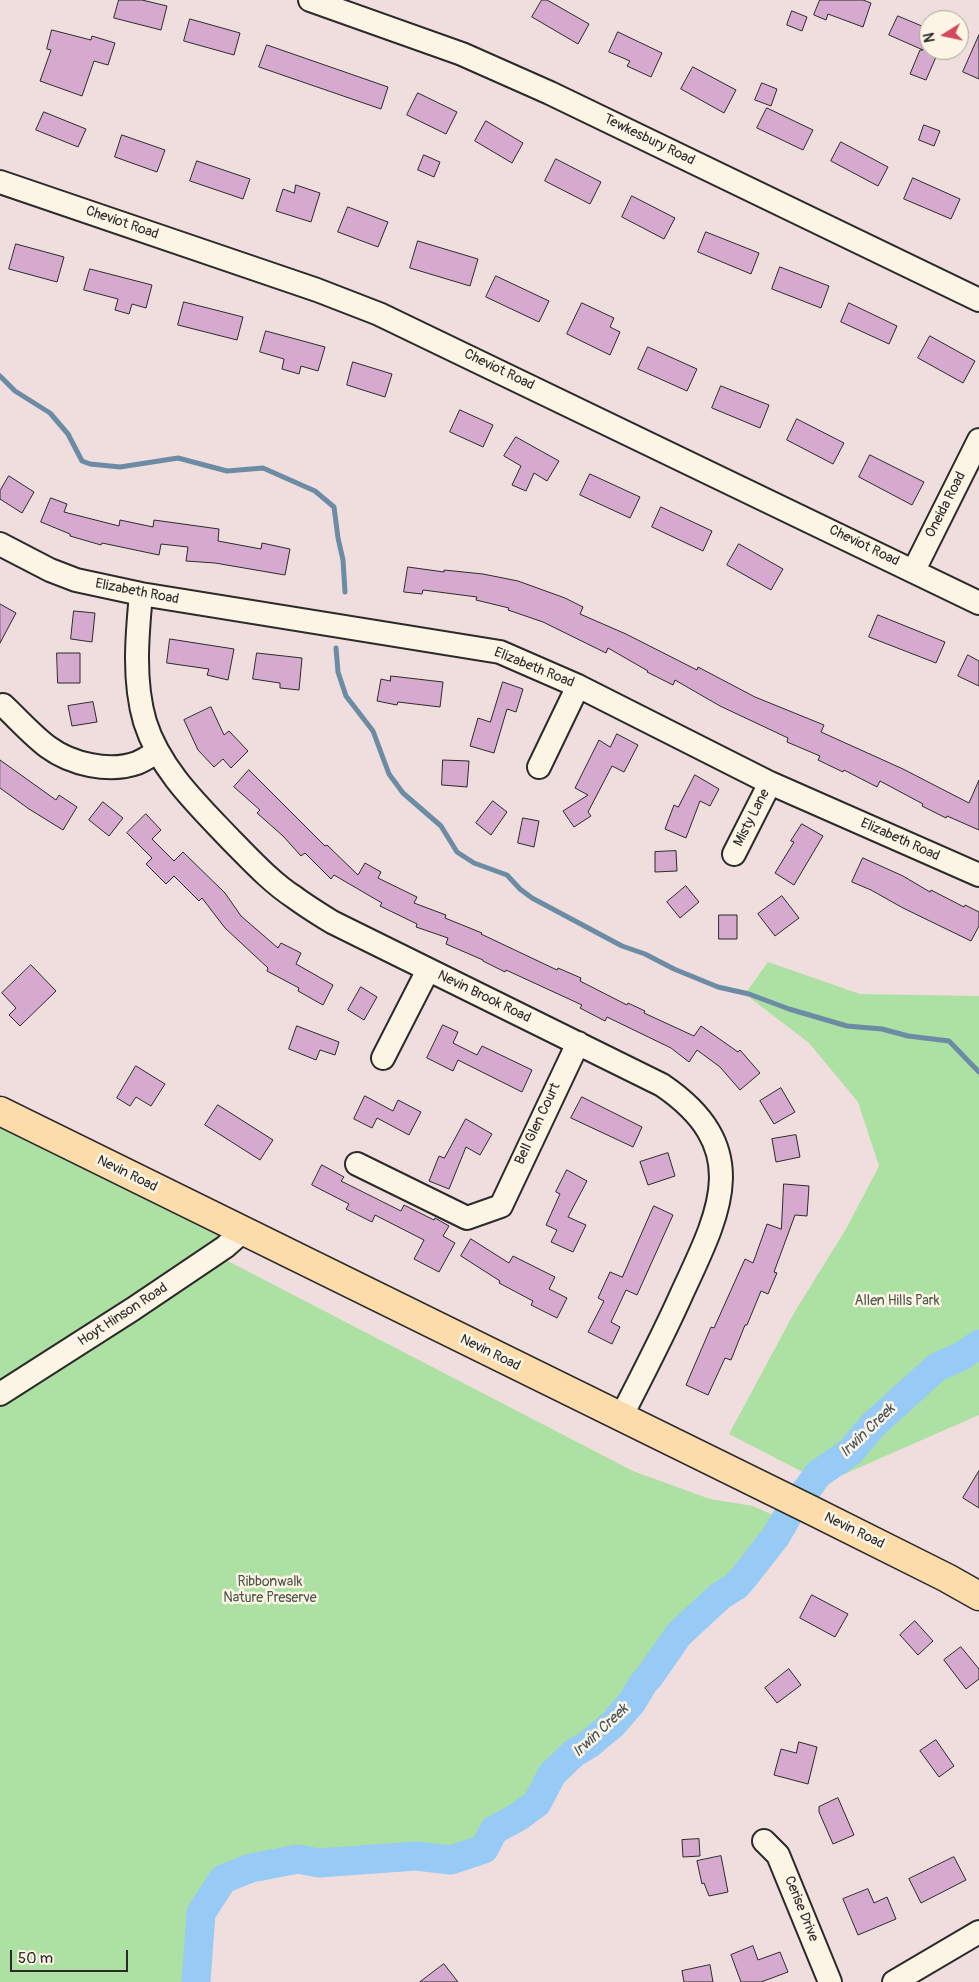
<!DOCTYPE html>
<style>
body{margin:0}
#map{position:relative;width:979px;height:1982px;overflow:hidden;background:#f0dede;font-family:Pangolin,sans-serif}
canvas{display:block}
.north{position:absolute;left:919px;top:10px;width:50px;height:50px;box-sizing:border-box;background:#fcf5e5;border:1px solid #a8a49b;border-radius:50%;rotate:260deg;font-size:14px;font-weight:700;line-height:20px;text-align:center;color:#2b2b2b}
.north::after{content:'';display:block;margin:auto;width:18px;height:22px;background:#d1495b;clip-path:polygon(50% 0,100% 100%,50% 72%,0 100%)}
.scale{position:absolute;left:10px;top:1950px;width:118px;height:22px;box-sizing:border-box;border:2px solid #2b2b2b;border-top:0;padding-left:6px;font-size:15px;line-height:18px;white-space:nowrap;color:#2b2b2b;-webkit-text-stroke:4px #fcf5e5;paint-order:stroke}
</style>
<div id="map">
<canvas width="979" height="1982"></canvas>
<div class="north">N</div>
<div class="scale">50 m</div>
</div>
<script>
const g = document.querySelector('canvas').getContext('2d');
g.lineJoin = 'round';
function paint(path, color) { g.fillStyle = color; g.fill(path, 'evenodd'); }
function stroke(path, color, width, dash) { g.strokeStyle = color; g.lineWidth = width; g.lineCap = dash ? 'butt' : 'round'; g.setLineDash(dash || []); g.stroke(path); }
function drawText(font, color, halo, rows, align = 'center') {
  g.font = font + ' Pangolin,sans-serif'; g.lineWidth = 5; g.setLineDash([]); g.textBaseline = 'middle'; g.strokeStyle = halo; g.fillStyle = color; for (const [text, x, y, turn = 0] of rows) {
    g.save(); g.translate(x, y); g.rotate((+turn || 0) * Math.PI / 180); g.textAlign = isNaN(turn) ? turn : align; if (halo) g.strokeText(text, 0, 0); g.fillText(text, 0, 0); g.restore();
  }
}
paint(new Path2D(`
 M768,962L860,994L979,996V1415L824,1483L729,1434L794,1313L846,1229L879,1166L858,1102L809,1043L745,994Z
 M0,1122L218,1233L226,1260L633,1471L710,1499L753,1506L784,1520L776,1536L744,1577L736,1586L720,1596L679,1634L649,1677L644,1682L632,1702L613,1724L589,1744L574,1753L552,1774L537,1803L518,1817L494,1830L484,1849L451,1860L416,1856L319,1863L298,1859L251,1868L223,1879L201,1913L196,1982H0Z`), '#ade1a3');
stroke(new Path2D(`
 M0,376L15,391L50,413L68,434L82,461L90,464L120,467L178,458L227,471L263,468L315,491L334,507L338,538L343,560L345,592
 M336,648L338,672L346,696L373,731L389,774L403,793L441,826L457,852L474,863L507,875L520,889L532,898L622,946L645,954L674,969L718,987L749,994L789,1009L847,1026L882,1029L908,1036L949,1041L979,1072`), '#6c8ba4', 5);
stroke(new Path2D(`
 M196,1982L201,1913L223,1879L251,1868L298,1859L319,1863L416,1856L451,1860L484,1849L494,1830L518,1817L537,1803L552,1774L574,1753L589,1744L613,1724L632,1702L644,1682L649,1677L679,1634L720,1596L736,1586L744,1577L776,1536L798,1498L806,1491L818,1474L850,1452L873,1425L937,1367L962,1356L979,1344`), '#97cbf5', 29);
const building = new Path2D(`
 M119,0H142L167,6L161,30L114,18Z
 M542,0H547L589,24L578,44L532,17Z
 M820,0H863L871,3L863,27L828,14L826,20L814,15Z
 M792,11L807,17L802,31L787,25Z
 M898,16L929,29V50H939L926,80L910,74L920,50H923L889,35Z
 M190,19L240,33L234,55L184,41Z
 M52,30L91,40L92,36L115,43L108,65L94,61L82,96L40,81L51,50L47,49Z
 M618,32L662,53L651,77L627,66L630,61L609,52Z
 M979,35V79L963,72Z
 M267,45L388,87L381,109L259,67Z
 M693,67L736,90L724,113L681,89Z
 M762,83L777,89L771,106L755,100Z
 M418,93L457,112L446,134L407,115Z
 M767,108L813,130L803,150L757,128Z
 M44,112L86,129L78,147L36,130Z
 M486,121L523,143L512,163L475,141Z
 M924,125L940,131L934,146L919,140Z
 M122,135L165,150L157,172L115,157Z
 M841,142L888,167L878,186L831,161Z
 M424,155L440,162L434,177L418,170Z
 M556,159L601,182L590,204L545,181Z
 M197,161L250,179L243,199L190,181Z
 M913,178L960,199L951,219L904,199Z
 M296,185L320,193L311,222L276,211L283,189L294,193Z
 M632,196L675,218L664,239L622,217Z
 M348,207L388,222L378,247L338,232Z
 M706,232L759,253L751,274L698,252Z
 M418,241L478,259L470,286L410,268Z
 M16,244L64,257L57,282L9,269Z
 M780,267L829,286L821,308L772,289Z
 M90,269L152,285L146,308L132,304L129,314L115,310L118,299L84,290Z
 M496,276L549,301L539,322L486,297Z
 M184,302L243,317L237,340L178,325Z
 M582,303L614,318L610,327L620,332L610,355L567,334Z
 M849,303L897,326L889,344L841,322Z
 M266,331L325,347L318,371L301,366L299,374L282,369L284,359L260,352Z
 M930,336L975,361L963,383L918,358Z
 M648,347L697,369L687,391L638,369Z
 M353,362L392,374L385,397L347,385Z
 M721,386L769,405L760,428L712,408Z
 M460,410L493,425L483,447L450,432Z
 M797,419L844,443L833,464L787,440Z
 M516,437L559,461L547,481L534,473L526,491L512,485L521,466L504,456Z
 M870,455L924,482L912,505L859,477Z
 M590,474L640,497L630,518L580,495Z
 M9,476L34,492L22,513L0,499V491Z
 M51,498L67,504L64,512L119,526L120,520L153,527L154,520L219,529L218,541L261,549L262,543L290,549L285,575L215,563L186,561L188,547L161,544L159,555L102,543L101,545L70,536V534L41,522Z
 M661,507L712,531L703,551L652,527Z
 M739,544L783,569L771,590L727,565Z
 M408,567L444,572V570L483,574L518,581L565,598L583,607L580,614L626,634L697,670L698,667L755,697L824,725L821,732L903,769L969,803L979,780V830L947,816L946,818L922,806L923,804L880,781L877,787L844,770L843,772L818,760L820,756L787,742L788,738L720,706L675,680L673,685L647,672L648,671L608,648L606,653L543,622L508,610L509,608L476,600L477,597L423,590L422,594L404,592Z
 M0,604L16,613L0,643Z
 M74,611L95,613L92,642L71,639Z
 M878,615L945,642L936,663L869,637Z
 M170,639L234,649L228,680L207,675L209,669L167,663Z
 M57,653H80V683H58Z
 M257,653L302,658L299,690L280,688V683L253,679Z
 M968,655L979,661V686L958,676Z
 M391,676L443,682L440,707L398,702L397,705L377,701L381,679L390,681Z
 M503,682L523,689L516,712L507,709L494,753L470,746L478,718L490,722Z
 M93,702L97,722L72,726L68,706Z
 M211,707L224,735L229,731L248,751L231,768L223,759L214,767L198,750L184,720Z
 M617,734L638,745L624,772L612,766L588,812L591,816L574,827L563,811L588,795L575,788L599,740L610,747Z
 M0,760L56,800L59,795L77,807L63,830L29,809L0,788Z
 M443,760L469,761L467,787L442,785Z
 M249,770L325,846L327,845L358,875L365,863L381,872L378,878L417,897L414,903L446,915L445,918L482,933L481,934L557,970L558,968L581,978L580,981L627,1005L628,1003L645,1011L644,1013L694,1036L701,1026L738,1052L740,1050L760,1073L740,1090L720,1067L697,1050L689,1062L671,1048L607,1017L605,1021L580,1008L582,1005L506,970L505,972L483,961V960L446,944L448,938L416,927L417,924L380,906L382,903L334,875L331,879L305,853L301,856L283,836L257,813L260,810L234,787Z
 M695,775L719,789L710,806L700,801L686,838L665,829L674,805L678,807Z
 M493,801L507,812L491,835L476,823Z
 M103,802L123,818L109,836L89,820Z
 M146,814L161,830L152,839L174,861L183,852L225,893L241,916L278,948L281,943L301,953L296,964L333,985L323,1005L298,991L299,988L267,971L268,968L225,928L202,898L199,901L174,876L166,884L146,864L152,858L127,833Z
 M523,818L539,821L534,847L518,843Z
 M802,824L823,836L794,885L775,873L794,842L791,841Z
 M676,851L677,871L655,872V852Z
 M863,858L903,876L930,892L931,890L964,907L965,905L979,912V926L971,941L903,908L871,890L852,882Z
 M686,886L699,902L680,918L667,902Z
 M782,896L799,918L775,936L758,914Z
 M719,915H737V939H719Z
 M31,965L56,991L20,1026L9,1015L16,1008L2,993Z
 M361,987L377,997L364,1020L348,1010Z
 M443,1025L458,1032L453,1043L477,1055L482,1046L532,1070L522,1092L458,1060L453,1071L427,1058Z
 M297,1026L339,1042L335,1055L320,1050L316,1060L289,1049Z
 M136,1066L165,1084L151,1106L136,1097L130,1106L117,1098Z
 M781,1088L795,1112L774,1124L760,1101Z
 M365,1096L393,1111L398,1100L421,1112L409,1135L377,1118L372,1128L354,1119Z
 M582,1097L642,1127L633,1147L571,1118Z
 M218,1105L273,1140L260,1160L205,1125Z
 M466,1119L492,1134L480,1155L466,1147L449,1189L429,1181L439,1156L444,1158Z
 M796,1135L800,1157L776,1162L772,1139Z
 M668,1153L675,1176L648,1185L640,1162Z
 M322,1165L344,1177L341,1181L401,1211L404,1205L434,1220L435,1218L449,1226L443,1236L455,1243L439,1272L414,1259L424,1240L375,1215L372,1222L346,1209L349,1204L312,1185Z
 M567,1170L587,1181L568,1217L586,1225L573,1252L551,1242L557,1230L546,1225L560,1194L556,1192Z
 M784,1184L809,1186L807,1216L795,1215L774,1272L777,1273L768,1294L761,1291L747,1325H745L731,1360L725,1358L708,1395L686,1385L711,1327L714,1328L745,1259L753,1263L767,1224L781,1229Z
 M654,1206L673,1215L637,1295L626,1290L611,1322L620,1327L612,1344L588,1332L604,1301L598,1298L610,1272L622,1277Z
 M471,1239L509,1263L513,1256L555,1277L549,1289L567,1298L557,1318L531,1305L533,1301L499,1283L500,1281L461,1256Z
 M979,1471V1508L963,1498Z
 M812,1595L848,1614L835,1637L800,1618Z
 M915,1621L933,1641L918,1655L900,1635Z
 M961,1647L979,1669V1679L966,1689L944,1660Z
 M789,1669L801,1685L777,1703L765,1688Z
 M936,1740L954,1766L939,1777L920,1751Z
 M799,1742L817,1747L808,1784L774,1775L781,1749L796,1753Z
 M838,1798L854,1835L833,1844L819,1812V1807Z
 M699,1839L700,1856L683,1857L682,1840Z
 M721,1856L728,1892L709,1896L704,1883L702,1884L697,1861Z
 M954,1857L966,1880L921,1903L909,1879Z
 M868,1889L874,1903L887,1897L896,1919L858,1935L843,1899Z
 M753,1946L758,1960L780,1952L788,1972L761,1982H741L731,1955Z
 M444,1964L458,1982H420Z
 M710,1965L713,1982H684L682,1971Z`);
paint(building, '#d5aace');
stroke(building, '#2b2b2b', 1);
const minor = new Path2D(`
 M310,0L462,54L550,93L979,300
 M0,182L317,290L379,314L979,603
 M0,544L50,570L76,580L141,594L500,652L578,686L770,783L979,875
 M914,570L979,440
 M141,594C137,636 133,681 145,722C160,770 199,806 232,841C251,860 271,882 294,897C306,906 319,914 332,922L662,1085C753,1147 721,1210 683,1291C664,1334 642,1376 621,1417
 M3,705C18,719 32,735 48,747C71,764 109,773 137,763C144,760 150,756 157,752
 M539,767L578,686
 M734,854L770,783
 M383,1058L428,970
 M357,1164L467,1218L501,1206L578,1043
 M0,1394L133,1309L225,1247L242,1232
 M764,1841L778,1855L830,1982
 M894,1982L979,1932`);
const major = new Path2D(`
 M0,1111L811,1510L947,1578L979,1596`);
stroke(minor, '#2b2b2b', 26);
stroke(major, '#2b2b2b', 31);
stroke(minor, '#fcf5e5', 22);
stroke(major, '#fddcac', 28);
drawText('14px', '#2b2b2b', '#fcf5e5', [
 ["Tewkesbury Road",649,140,26],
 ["Cheviot Road",122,223,19],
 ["Cheviot Road",499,370,26],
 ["Oneida Road",946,505,-63],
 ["Cheviot Road",864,546,26],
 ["Elizabeth Road",137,592,11],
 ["Elizabeth Road",534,668,22],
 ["Misty Lane",752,818,-63],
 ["Elizabeth Road",900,840,24],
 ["Nevin Brook Road",484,997,26],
 ["Bell Glen Court",538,1124,-65],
 ["Nevin Road",127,1174,26],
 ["Hoyt Hinson Road",123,1315,-33],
 ["Nevin Road",490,1353,26],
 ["Nevin Road",854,1531,26],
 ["Cerise Drive",801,1909,68]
]);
drawText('14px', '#4c5849', '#fcf5e5', [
 ["Allen Hills Park",897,1301],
 ["Ribbonwalk",270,1582],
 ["Nature Preserve",270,1598]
]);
drawText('italic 15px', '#46535e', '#fcf5e5', [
 ["Irwin Creek",868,1431,-44],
 ["Irwin Creek",601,1731,-43]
]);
</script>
